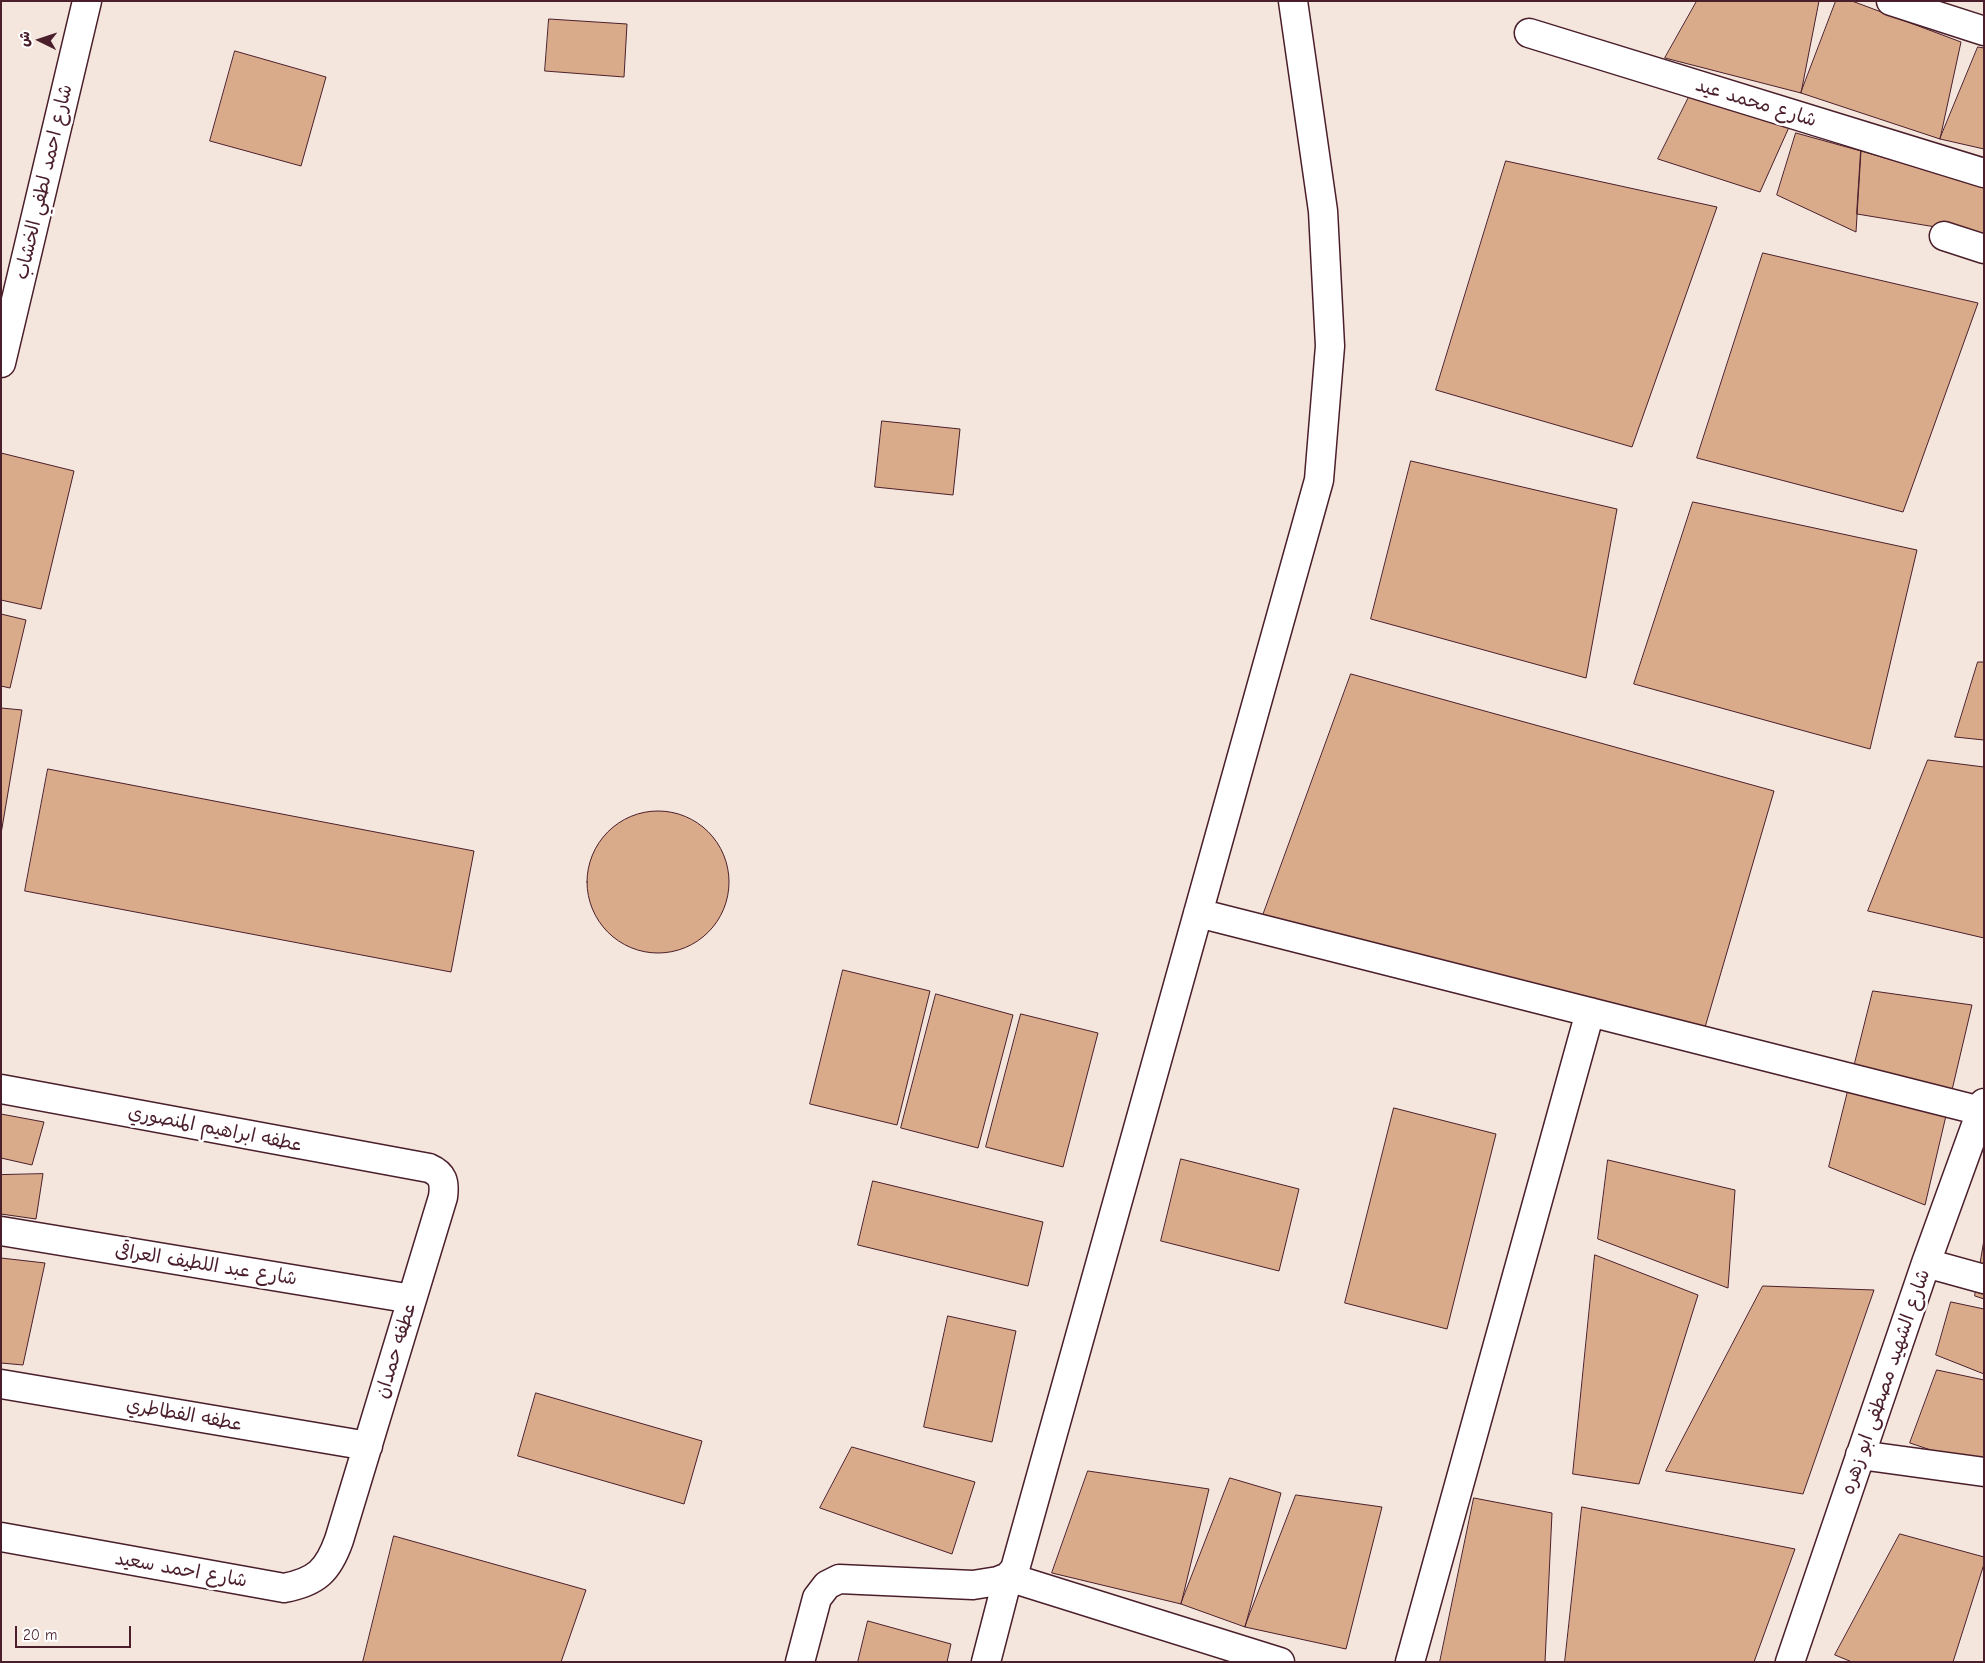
<!DOCTYPE html>
<meta charset="utf-8">
<style>
body{margin:0}
#map{position:relative;width:1985px;height:1663px;overflow:hidden;background:#f4e6dc;font-family:"Comic Neue","Playpen Sans Arabic",sans-serif}
canvas{display:block}
.frame{position:absolute;inset:0;border:2px solid #4a1f2b;pointer-events:none}
.north{position:absolute;left:15px;top:15px;width:50px;height:50px;-webkit-text-stroke:4px #fff;paint-order:stroke;rotate:274deg;font-size:14px;font-weight:700;line-height:20px;text-align:center;color:#4a1f2b}
.north::after{content:'';display:block;margin:auto;width:18px;height:22px;background:#4a1f2b;clip-path:polygon(50% 0,100% 100%,50% 72%,0 100%)}
.scale{position:absolute;left:15px;top:1626px;width:116px;height:22px;box-sizing:border-box;border:2px solid #4a1f2b;border-top:0;padding-left:6px;font-size:15px;line-height:18px;white-space:nowrap;color:#4a1f2b;-webkit-text-stroke:4px #fff;paint-order:stroke}
</style>
<div id="map">
<canvas width="1985" height="1663"></canvas>
<div class="frame"></div>
<div class="north">ش</div>
<div class="scale">20 m</div>
</div>
<script>
const g = document.querySelector('canvas').getContext('2d');
g.lineJoin = 'round';
function paint(path, color) { g.fillStyle = color; g.fill(path, 'evenodd'); }
function stroke(path, color, width, dash) { g.strokeStyle = color; g.lineWidth = width; g.lineCap = dash ? 'butt' : 'round'; g.setLineDash(dash || []); g.stroke(path); }
function drawText(font, color, halo, rows, align = 'center') {
  g.font = font + ' "Comic Neue","Playpen Sans Arabic",sans-serif'; g.lineWidth = 5; g.setLineDash([]); g.textBaseline = 'middle'; g.strokeStyle = halo; g.fillStyle = color; for (const [text, x, y, turn = 0] of rows) {
    g.save(); g.translate(x, y); g.rotate((+turn || 0) * Math.PI / 180); g.textAlign = isNaN(turn) ? turn : align; if (halo) g.strokeText(text, 0, 0); g.fillText(text, 0, 0); g.restore();
  }
}
const building = new Path2D(`
 M1697,1H1819L1801,93L1665,58Z
 M1836,1H1852L1961,42L1940,139L1801,93Z
 M549,19L627,24L624,77L545,71Z
 M1978,47L1984,48V149L1940,139Z
 M235,51L326,77L301,166L210,141Z
 M1690,95L1790,125L1760,192L1658,159Z
 M1796,133L1861,151L1856,232L1777,195Z
 M1861,151L1984,187V235L1857,214Z
 M1506,161L1717,207L1632,447L1436,390Z
 M1763,253L1978,303L1903,512L1697,458Z
 M882,421L960,429L953,495L875,487Z
 M1,453L74,471L41,609L1,600Z
 M1411,461L1617,509L1586,678L1371,619Z
 M1693,502L1917,550L1870,749L1634,684Z
 M1,614L26,620L10,688L1,686Z
 M1978,662H1984V740L1955,737Z
 M1351,674L1774,791L1701,1041L1258,929Z
 M1,708L22,710L1,834Z
 M1928,760L1984,767V938L1868,911Z
 M48,769L474,851L451,972L25,891Z
 M587 882a71 71 0 1 1 142 0a71 71 0 1 1-142 0Z
 M843,970L930,991L897,1125L810,1104Z
 M1873,991L1972,1005L1925,1205L1829,1167Z
 M936,994L1013,1015L978,1148L901,1128Z
 M1021,1014L1098,1033L1063,1167L986,1147Z
 M1394,1108L1496,1134L1447,1329L1345,1303Z
 M1,1114L44,1122L32,1165L1,1158Z
 M1181,1159L1299,1189L1279,1271L1161,1241Z
 M1608,1160L1735,1190L1728,1288L1598,1239Z
 M43,1174L36,1219L1,1214V1175Z
 M873,1181L1043,1222L1028,1286L858,1245Z
 M1984,1240V1299L1975,1296Z
 M1595,1255L1698,1295L1639,1484L1573,1474Z
 M1,1258L45,1263L23,1365L1,1363Z
 M1763,1286L1874,1290L1803,1494L1666,1471Z
 M1951,1302L1984,1309V1374L1936,1355Z
 M948,1316L1016,1331L992,1442L924,1427Z
 M1937,1370L1984,1380V1468L1910,1443Z
 M536,1393L702,1441L684,1504L518,1456Z
 M852,1447L975,1482L952,1554L820,1508Z
 M1088,1471L1209,1489L1181,1604L1052,1573Z
 M1230,1478L1281,1493L1245,1627L1181,1604Z
 M1296,1495L1382,1507L1346,1649L1245,1627Z
 M1474,1498L1552,1513L1545,1662H1440Z
 M1582,1507L1795,1549L1754,1662H1565Z
 M1900,1534L1984,1557V1564L1953,1662H1852L1835,1655Z
 M394,1536L586,1590L561,1662H363Z
 M868,1621L951,1644L947,1662H858Z`);
paint(building, '#daab8b');
stroke(building, '#4a1f2b', 1);
const minor = new Path2D(`
 M1891,1L1984,31
 M1529,33L1984,173
 M1944,236L1984,249
 M1,363L87,1
 M1198,913L1981,1111
 M1,1089L429,1168C443,1174 445,1182 443,1197L339,1540C328,1571 316,1582 284,1588L1,1537
 M1,1231L412,1299
 M1926,1263L1984,1279
 M1,1384L368,1446
 M1860,1455L1984,1472
 M800,1662L817,1598L827,1585L839,1579L973,1585L998,1581L1008,1577L1015,1569L1319,480L1330,346L1323,211L1293,1
 M986,1662L1008,1577L1280,1662
 M1410,1662L1590,1012
 M1790,1662L1926,1263L1984,1103`);
stroke(minor, '#4a1f2b', 31);
stroke(minor, '#fff', 28);
drawText('19px', '#4a1f2b', '#fff', [
 ["شارع محمد عيد",1756,103,17],
 ["شارع احمد لطفي الخشاب",44,182,-77],
 ["عطفه ابراهيم المنصوري",215,1129,11],
 ["شارع عبد اللطيف العراقى",206,1265,9],
 ["عطفه حمدان",396,1351,-73],
 ["شارع الشهيد مصطفى ابو زهره",1886,1382,-71],
 ["عطفه الفطاطري",184,1415,10],
 ["شارع احمد سعيد",181,1570,10]
]);
</script>
